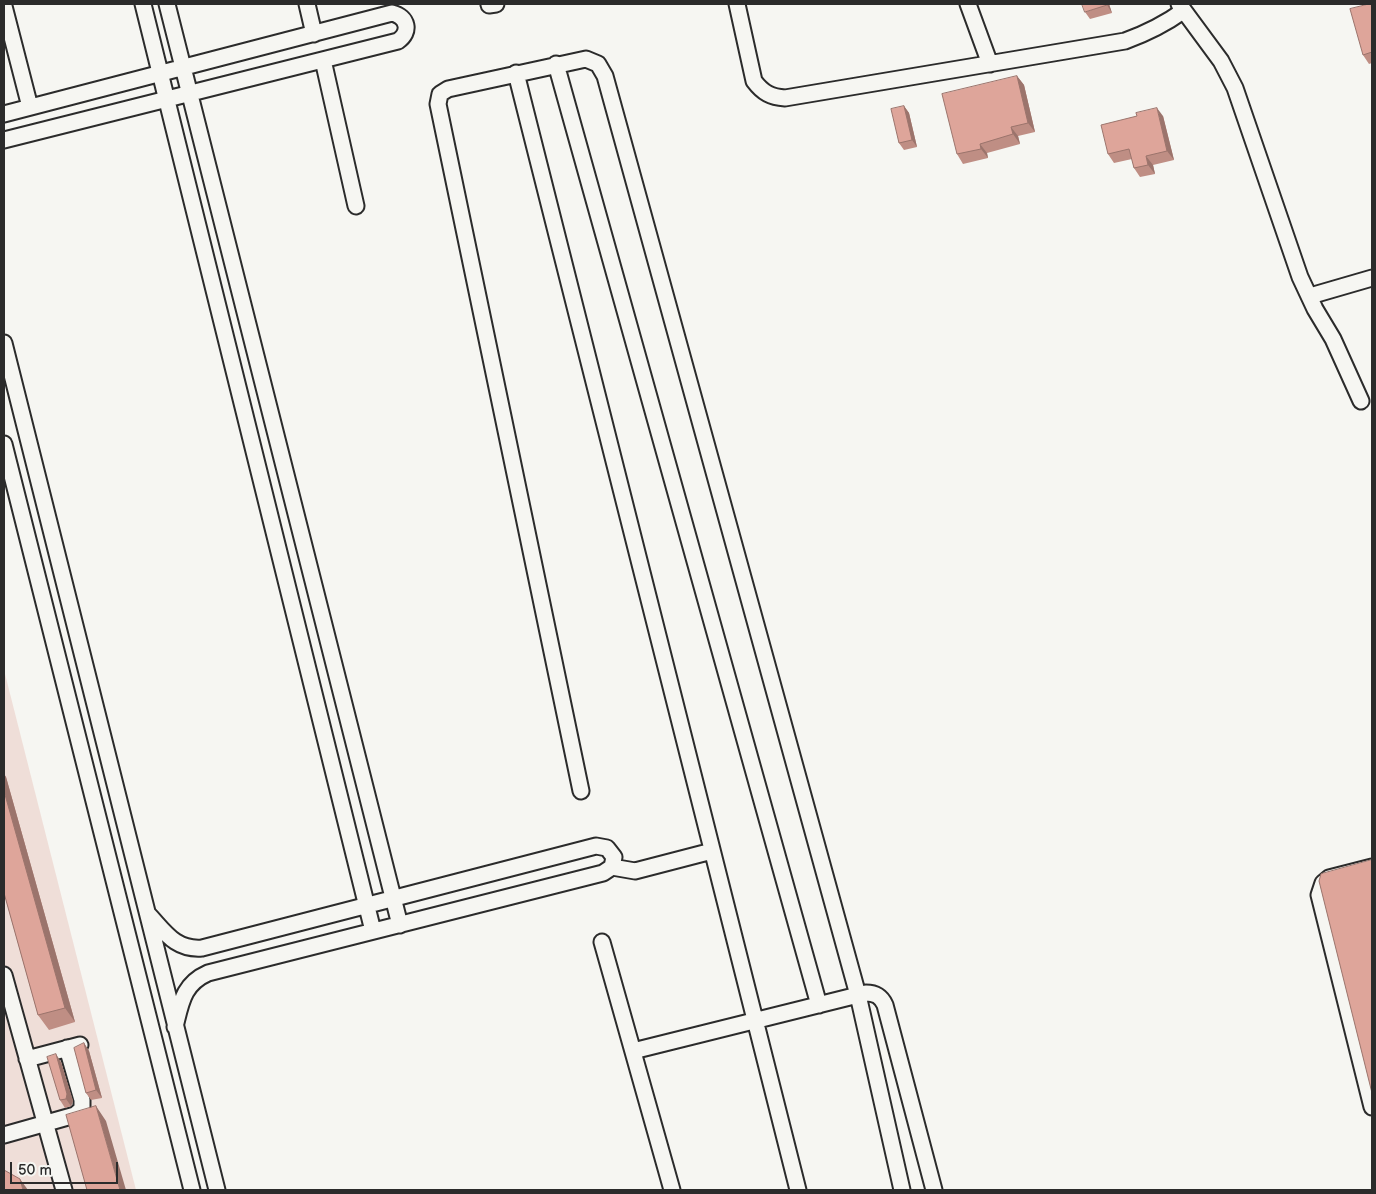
<!DOCTYPE html>
<style>
body{margin:0}
#map{position:relative;width:1376px;height:1194px;overflow:hidden;background:#f6f6f2;font-family:"Balsamiq Sans",sans-serif}
canvas{display:block}
.frame{position:absolute;inset:0;border:5px solid #2b2b2b;pointer-events:none}
.scale{position:absolute;left:10px;top:1162px;width:108px;height:22px;box-sizing:border-box;border:2px solid #2b2b2b;border-top:0;padding-left:6px;font-size:15px;line-height:18px;white-space:nowrap;color:#2b2b2b;-webkit-text-stroke:4px #f6f6f2;paint-order:stroke}
</style>
<div id="map">
<canvas width="1376" height="1194"></canvas>
<div class="frame"></div>
<div class="scale">50 m</div>
</div>
<script>
const g = document.querySelector('canvas').getContext('2d');
g.lineJoin = 'round';
function paint(path, color) { g.fillStyle = color; g.fill(path, 'evenodd'); }
function stroke(path, color, width, dash) { g.strokeStyle = color; g.lineWidth = width; g.lineCap = dash ? 'butt' : 'round'; g.setLineDash(dash || []); g.stroke(path); }
paint(new Path2D(`
 M4,670L136,1190H4Z`), '#efded8');
const minor = new Path2D(`
 M143,4L373,931
 M167,4L400,925
 M307,4L314,34
 M737,4L754,81C763,93 771,97 785,98L1125,41C1147,33 1165,24 1183,11
 M968,4L990,64
 M1179,4L1221,61L1235,88L1300,277L1315,309L1333,339L1361,401
 M489,5L496,4
 M4,6L30,107
 M323,60L356,206
 M556,64L819,1005
 M516,73L798,1190
 M4,114L392,13C408,17 411,32 398,41L4,140
 M1310,296L1372,278
 M4,343L217,1190
 M4,444L192,1190
 M581,791L438,104L440,94L448,89L586,59L598,64L605,76L858,995L902,1190
 M612,867L635,871L712,851
 M1372,867L1329,878L1323,883L1319,895L1372,1107
 M148,914C165,932 175,950 202,948L596,846L607,848L614,857L612,867L603,873L208,973C183,984 181,1003 175,1027
 M602,942L672,1190
 M4,975L64,1190
 M633,1051L866,993C875,993 881,996 885,1005L934,1190
 M27,1059L80,1045
 M4,1135L75,1115L82,1109V1100L67,1048`);
stroke(minor, '#2b2b2b', 19);
stroke(minor, '#f6f6f2', 15);
paint(new Path2D(`
 M1109,4L1112,13L1090,19L1085,12Z
 M1372,4V63L1369,64L1363,55Z
 M1017,76L1024,85L1035,132L1018,136L1020,144L987,153L988,158L963,164L957,154Z
 M904,106L909,113L917,147L904,150L899,143Z
 M1163,116L1174,160L1153,165L1155,174L1140,177L1134,168L1132,159L1114,163L1108,154Z
 M4,774L6,777L75,1022L49,1030L38,1015L4,893Z
 M84,1043L89,1051L102,1098L91,1100L86,1093Z
 M61,1062L73,1101L71,1106L65,1108L60,1100Z`), '#bf8e84');
paint(new Path2D(`
 M1106,4H1109L1112,13L1107,5Z
 M1017,76L1024,85L1035,132L1028,123Z
 M904,106L909,113L917,147L912,140Z
 M1157,108L1163,116L1174,160L1167,151Z
 M1011,127L1018,136L1020,144L1013,134Z
 M980,144L987,153L988,158L981,149Z
 M1146,156L1153,165L1155,174L1148,165Z
 M4,774L6,777L75,1022L65,1008L4,791Z
 M84,1043L89,1051L102,1098L96,1090Z
 M56,1054L61,1062L73,1101L71,1106L66,1099Z
 M96,1106L106,1121L126,1190H120Z
 M20,1179L28,1190H23Z`), '#9b746c');
const building = new Path2D(`
 M1082,4H1106L1107,5L1085,12Z
 M1369,4H1372V52L1363,55L1350,9Z
 M1017,76L1028,123L1011,127L1013,134L980,144L981,149L957,154L942,94Z
 M904,106L912,140L899,143L891,109Z
 M1157,108L1167,151L1146,156L1148,165L1134,168L1129,149L1108,154L1101,125L1137,116L1136,113Z
 M4,791L65,1008L38,1015L4,893Z
 M1372,860V1093L1319,881L1321,874Z
 M84,1043L96,1090L86,1093L74,1048Z
 M56,1054L67,1094L66,1099L60,1100L47,1057Z
 M96,1106L120,1190H87L66,1115Z
 M4,1170L20,1179L23,1190H4Z`);
paint(building, '#dea59a');
stroke(building, '#9b746c', 1);
</script>
